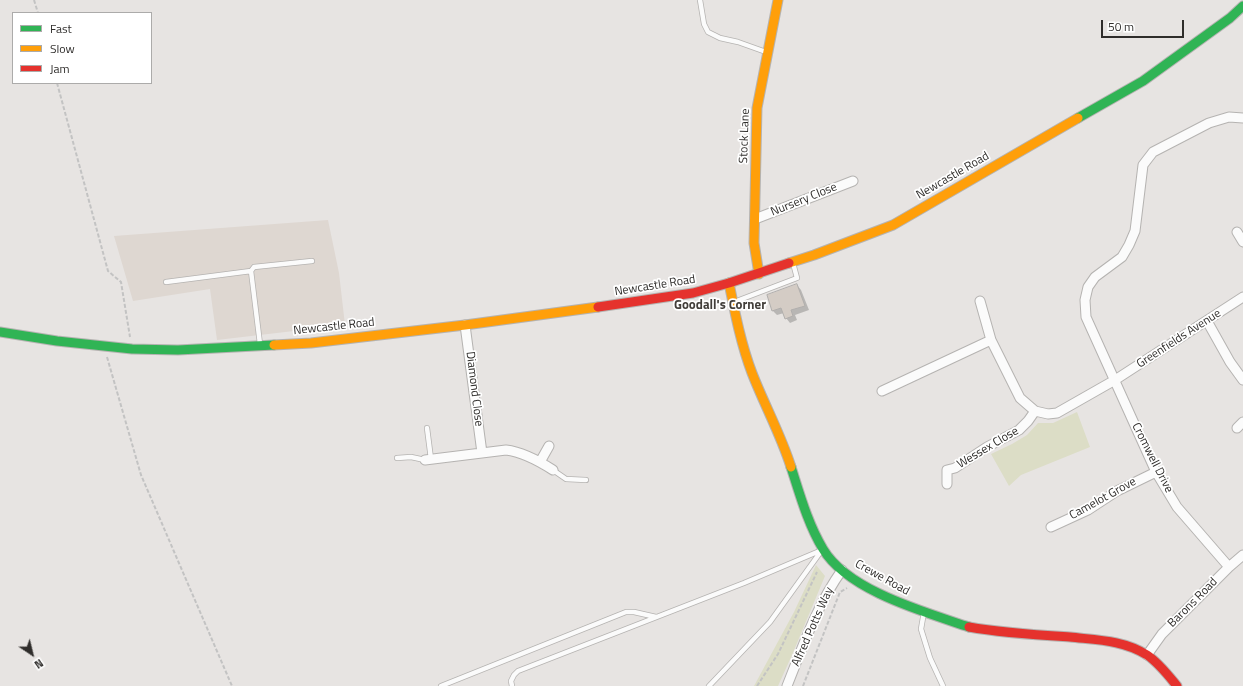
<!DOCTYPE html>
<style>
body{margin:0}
#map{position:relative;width:1243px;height:686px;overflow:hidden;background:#e7e4e2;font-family:"Titillium Web",sans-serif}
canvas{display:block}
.legend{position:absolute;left:12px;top:12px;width:140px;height:72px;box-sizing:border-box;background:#fff;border:1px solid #acabaa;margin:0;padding:5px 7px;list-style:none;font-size:12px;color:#2f2d2b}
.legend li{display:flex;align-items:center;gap:8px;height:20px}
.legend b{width:20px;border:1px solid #acabaa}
.north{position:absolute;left:12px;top:634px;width:40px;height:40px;-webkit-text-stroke:3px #fff;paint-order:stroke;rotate:145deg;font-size:11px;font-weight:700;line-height:16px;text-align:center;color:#2f2d2b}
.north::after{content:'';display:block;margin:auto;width:14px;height:18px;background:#2f2d2b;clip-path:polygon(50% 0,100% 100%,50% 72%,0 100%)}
.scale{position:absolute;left:1101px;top:20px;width:83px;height:18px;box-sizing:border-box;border:2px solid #2f2d2b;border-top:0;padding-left:5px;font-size:12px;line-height:14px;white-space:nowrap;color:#2f2d2b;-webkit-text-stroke:3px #fff;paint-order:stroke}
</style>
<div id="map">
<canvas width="1243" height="686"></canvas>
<ul class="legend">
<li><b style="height:5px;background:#30b455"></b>Fast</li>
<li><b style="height:5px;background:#ff9f0a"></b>Slow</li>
<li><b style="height:5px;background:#e5322d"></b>Jam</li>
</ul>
<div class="north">N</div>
<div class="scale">50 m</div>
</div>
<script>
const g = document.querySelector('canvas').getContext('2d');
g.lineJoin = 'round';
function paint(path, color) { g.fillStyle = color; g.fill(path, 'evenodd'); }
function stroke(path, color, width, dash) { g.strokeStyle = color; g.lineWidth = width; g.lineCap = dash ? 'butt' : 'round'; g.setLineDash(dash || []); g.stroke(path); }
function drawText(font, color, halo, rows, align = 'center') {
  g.font = font + ' "Titillium Web",sans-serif'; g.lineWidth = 3.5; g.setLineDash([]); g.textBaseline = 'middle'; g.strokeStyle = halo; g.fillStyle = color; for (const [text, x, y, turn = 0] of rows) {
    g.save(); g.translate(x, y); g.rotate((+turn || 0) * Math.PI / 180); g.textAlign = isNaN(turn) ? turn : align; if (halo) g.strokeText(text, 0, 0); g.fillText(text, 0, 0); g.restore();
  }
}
paint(new Path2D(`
 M328,220L339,273L345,325L217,340L210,289L133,301L114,236Z`), '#ded7d1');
paint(new Path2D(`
 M1077,412L1090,447L1021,475L1009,486L991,454L1012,444L1027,435L1038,423H1053Z
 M816,565L825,576L792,655L778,686H754L794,612Z`), '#dcddc6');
paint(new Path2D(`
 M797,285L801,290L809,310L795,315L797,320L790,323L786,318L784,313L777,315L773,311L768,296Z`), '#0003');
const building = new Path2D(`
 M797,284L805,306L791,310L793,316L785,319L781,308L772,311L767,295Z`);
paint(building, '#d4ccc5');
stroke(building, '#b0aeac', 1);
const lane = new Path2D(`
 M700,0L704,24L708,32L720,38L738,42L766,52
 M166,282L251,271
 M734,302L797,278L793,263
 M260,344L251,271L254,267L312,261
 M427,428L431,459
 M397,458L411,457L425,460
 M553,470L566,479L586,480
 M924,612L921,629L930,658L943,686
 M441,686L626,612H634L656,617
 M512,686L511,681L514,675L518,671L744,583L822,550
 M709,686L770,622L822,550`);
const street = new Path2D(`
 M755,219L853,181
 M1237,232L1243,242
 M1207,321L1230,362L1243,380
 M465,325L482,453
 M882,391L991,340
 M1035,411L1048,414L1057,413L1115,380L1243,297
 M1237,428L1243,422
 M425,460L506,450C523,452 539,461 553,470
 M540,462L549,446
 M947,484V470L955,468L987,447L1019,430L1028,421L1035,411L1020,398L991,340L980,301
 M1051,527L1088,510L1117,491L1156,472
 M1229,567L1177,507L1156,472L1086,317L1085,300L1088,287L1095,277L1122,257L1129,245L1135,231L1143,165L1153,152L1209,123L1229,117L1243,118
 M1147,655L1162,634L1229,567L1243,555
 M787,686C803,646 817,605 842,570`);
const fast = new Path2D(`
 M1078,118L1143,81L1230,18L1243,6
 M0,332L57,341L132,349L178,350L274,345
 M791,467C800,495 808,524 823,549C848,591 925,612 969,627`);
const slow = new Path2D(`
 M789,263L814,255L893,225L1078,118
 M759,274L754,243L757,108L778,0
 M729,283C735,313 741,344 752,373C764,404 781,435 791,467
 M274,345L311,343L465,325L598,307`);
const jam = new Path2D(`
 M598,307L693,293L729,283L789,263
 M969,627C1002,633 1037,635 1070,637C1096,640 1124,640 1147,655C1159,663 1168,675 1177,686`);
stroke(lane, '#b5b3b1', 6);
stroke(street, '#b5b3b1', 11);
stroke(fast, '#b5b3b1', 11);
stroke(slow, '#b5b3b1', 11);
stroke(jam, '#b5b3b1', 11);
stroke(new Path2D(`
 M34,0L38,13
 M57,83L108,271L121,282L130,337
 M107,357L141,475L232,686
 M757,686L778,654L817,572
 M803,686L840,592L847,588`), '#c3c3c3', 2, [4, 2]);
stroke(lane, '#fbfbfb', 4.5);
stroke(street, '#fbfbfb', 9);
stroke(fast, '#30b455', 9);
stroke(slow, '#ff9f0a', 9);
stroke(jam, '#e5322d', 9);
drawText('12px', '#2f2d2b', '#fff', [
 ["Stock Lane",745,136,-88],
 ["Newcastle Road",953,176,-30],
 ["Nursery Close",804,200,-22],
 ["Newcastle Road",655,286,-9],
 ["Newcastle Road",334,327,-6],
 ["Greenfields Avenue",1179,339,-33],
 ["Diamond Close",474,389,83],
 ["Wessex Close",988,448,-31],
 ["Cromwell Drive",1152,458,63],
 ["Camelot Grove",1103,499,-29],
 ["Crewe Road",882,578,29],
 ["Barons Road",1193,603,-45],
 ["Alfred Potts Way",813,627,-66]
]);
drawText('bold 13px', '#423e3a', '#fff', [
 ["Goodall's Corner",720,306]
]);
</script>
